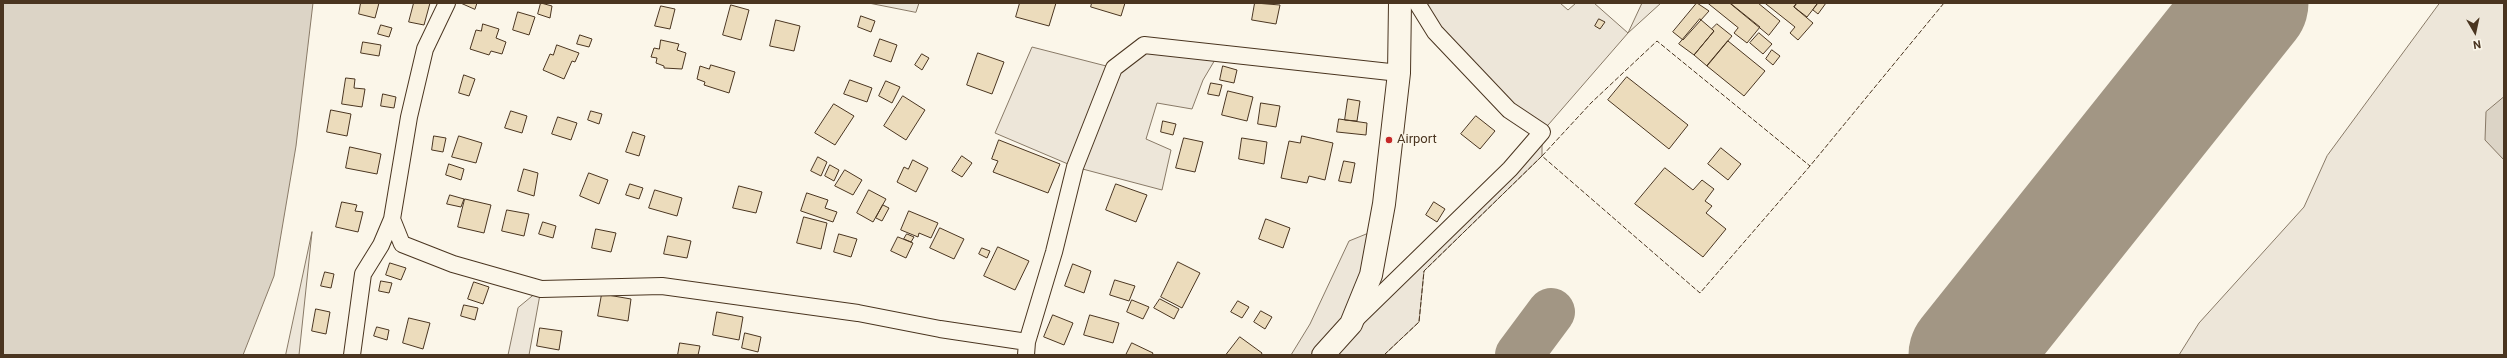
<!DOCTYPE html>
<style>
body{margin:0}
#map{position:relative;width:2507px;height:358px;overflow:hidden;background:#fbf6e9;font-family:Roboto,sans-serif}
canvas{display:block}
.frame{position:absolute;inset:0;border:4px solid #4a3520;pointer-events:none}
.north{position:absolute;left:2455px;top:12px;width:40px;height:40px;-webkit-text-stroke:3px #fbf6e9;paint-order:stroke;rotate:171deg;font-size:11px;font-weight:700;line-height:16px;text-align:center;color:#4a3520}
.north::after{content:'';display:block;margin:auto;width:14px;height:18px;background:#4a3520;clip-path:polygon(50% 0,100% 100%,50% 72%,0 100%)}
</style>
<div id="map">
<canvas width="2507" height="358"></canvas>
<div class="frame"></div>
<div class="north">N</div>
</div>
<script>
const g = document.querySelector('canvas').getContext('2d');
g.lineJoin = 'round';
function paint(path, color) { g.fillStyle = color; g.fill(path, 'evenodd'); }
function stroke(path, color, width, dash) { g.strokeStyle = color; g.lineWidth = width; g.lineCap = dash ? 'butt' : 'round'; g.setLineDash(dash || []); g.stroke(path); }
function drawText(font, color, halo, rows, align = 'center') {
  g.font = font + ' Roboto,sans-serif'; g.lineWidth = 3; g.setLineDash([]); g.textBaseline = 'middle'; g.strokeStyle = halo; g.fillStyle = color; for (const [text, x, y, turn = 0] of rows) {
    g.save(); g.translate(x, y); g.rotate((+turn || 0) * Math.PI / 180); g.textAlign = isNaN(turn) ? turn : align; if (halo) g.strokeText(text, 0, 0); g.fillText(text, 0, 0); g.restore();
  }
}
const green = new Path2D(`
 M869,3H919L916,12Z
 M1417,3H1560L1568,10L1576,3H1594L1628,33L1642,3H1661L1628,33L1542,132V156L1424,271L1419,322L1384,355H1291L1310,324L1349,241L1381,228L1352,322L1541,132Z
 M2440,3H2504V355H2179L2199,323L2304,207L2327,156Z
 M1144,45L1219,53L1203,80L1192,109L1157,103L1146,139L1171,150L1162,190L1075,167L995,133L1032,47L1114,68Z
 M312,232L299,355H286Z
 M541,289L529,355H508L518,308Z`);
paint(green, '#ede6d9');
stroke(green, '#887966', 1);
const water = new Path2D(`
 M3,3H313L296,146L274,276L243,355H3Z
 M2504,97V160L2485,140L2486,112Z`);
paint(water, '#dcd4c6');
stroke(water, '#887966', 1);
stroke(new Path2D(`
 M1519,355L1551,312`), '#a29684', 48);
stroke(new Path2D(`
 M1968,355L2249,3`), '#a29684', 119);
const building = new Path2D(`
 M361,3H379L375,18L359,14Z
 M414,3H430L424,25L409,22Z
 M461,3H477L475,9Z
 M541,3L552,6L550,18L538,14Z
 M1020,3H1056L1049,26L1016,17Z
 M1092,3H1125L1121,16L1091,7Z
 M1255,3L1280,5L1276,24L1252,20Z
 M1697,3L1709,11L1683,40L1673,32Z
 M1708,3H1730L1760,27L1747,43L1734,33L1738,28Z
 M1730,3H1758L1780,21L1769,35Z
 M1768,3H1797L1794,7L1813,23L1798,40L1790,33L1795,27L1766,4Z
 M1797,3H1818L1807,17L1794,7Z
 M1818,3H1826L1818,14L1813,10Z
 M731,5L749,10L741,40L723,35Z
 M661,6L675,9L670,29L655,26Z
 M518,12L535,17L529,35L513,30Z
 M861,16L875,21L871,32L858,27Z
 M1599,19L1605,22L1600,29L1595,26Z
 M1700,19L1714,31L1694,55L1679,44Z
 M776,20L800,26L794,51L770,46Z
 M483,24L499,29L496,38L506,42L502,54L491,51L489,55L470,49L476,30L481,31Z
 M1717,24L1732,36L1707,66L1694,55L1714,31L1712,29Z
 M381,25L392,28L389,37L378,34Z
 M1759,33L1772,44L1763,54L1750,43Z
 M580,35L592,39L589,47L577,44Z
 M880,39L897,45L891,62L874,56Z
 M661,40L679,44L677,50L686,53L682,69L664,68V66L656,63L657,58L651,57L654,48L659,49Z
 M1728,41L1765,71L1744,96L1707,66Z
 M363,42L381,45L379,56L361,53Z
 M557,45L579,53L575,62L572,61L564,79L543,70L550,54L553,55Z
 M1772,50L1780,56L1773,65L1766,59Z
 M978,53L1004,62L992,94L967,85Z
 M922,54L929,58L922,70L915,65Z
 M711,65L735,72L729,93L704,85L705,82L697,79L700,66L709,69Z
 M1223,66L1237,70L1234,83L1220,80Z
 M464,75L475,79L469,96L459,93Z
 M1627,77L1688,125L1669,149L1608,100Z
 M346,78L355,79L354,88L365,89L362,107L342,104Z
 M850,80L872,88L867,102L844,94Z
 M886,81L900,87L892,103L879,96Z
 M1211,83L1222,85L1219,96L1208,94Z
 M1228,91L1253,97L1247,121L1222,115Z
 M383,94L396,97L394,108L381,106Z
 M903,96L925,110L906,140L884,126Z
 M1348,99L1360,101L1357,121L1345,120Z
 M1261,103L1280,106L1276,127L1258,124Z
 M834,104L854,116L835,145L815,133Z
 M331,110L351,114L347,136L327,132Z
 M511,111L527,116L522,133L505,128Z
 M591,111L602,114L599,124L588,120Z
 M1476,116L1495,131L1480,149L1461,134Z
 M558,117L577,123L571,140L552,134Z
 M1339,119L1367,123L1366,135L1337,132Z
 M1163,121L1176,124L1173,135L1161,132Z
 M633,132L645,136L639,156L626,152Z
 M434,136L446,138L443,152L432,150Z
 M459,136L482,143L476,163L452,157Z
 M1302,136L1333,143L1325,180L1309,176L1307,183L1281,178L1289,141L1300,143Z
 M1184,138L1203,142L1195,172L1176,168Z
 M1242,138L1267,142L1264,164L1239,159Z
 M999,140L1060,164L1048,193L993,172L998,161L992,159Z
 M350,147L381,154L377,174L346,168Z
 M1721,148L1741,164L1728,180L1708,164Z
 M962,156L972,163L962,177L952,171Z
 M818,157L827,162L821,176L811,171Z
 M913,160L928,168L916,192L897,182L904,167L908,169Z
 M1344,161L1355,163L1351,183L1339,181Z
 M449,164L464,169L461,180L446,175Z
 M830,165L839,170L834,181L825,176Z
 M1665,168L1693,190L1702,180L1714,189L1705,201L1712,206L1706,213L1726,229L1703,257L1635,204Z
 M524,169L538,173L534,196L518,191Z
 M845,170L862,180L853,195L835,186Z
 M589,173L608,180L599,204L580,196Z
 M630,184L643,188L639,199L626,195Z
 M1116,184L1147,195L1136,222L1106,210Z
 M739,186L762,192L756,213L733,208Z
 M655,190L682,198L677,216L649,208Z
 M869,190L886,199L873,222L857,213Z
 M807,193L828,200L825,208L837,212L833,222L801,211Z
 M450,195L464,199L461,207L447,204Z
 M465,199L491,205L484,233L458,227Z
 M342,202L357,205L355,211L363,212L358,232L336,227Z
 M1434,202L1445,209L1437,222L1426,215Z
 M883,205L889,208L882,221L876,218Z
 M507,210L529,214L524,236L502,231Z
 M909,211L938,223L931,238L919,233L918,237L901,230Z
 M804,217L827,223L821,249L797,243Z
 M1266,219L1290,228L1283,248L1259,239Z
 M543,222L556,226L553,238L539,234Z
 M940,228L964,239L954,259L930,248Z
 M596,229L616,233L611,252L592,248Z
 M839,234L857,239L851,257L834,252Z
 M907,234L914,237L911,242L904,239Z
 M668,236L691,241L687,258L664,254Z
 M898,237L913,243L906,258L891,251Z
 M998,247L1029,261L1015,290L984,276Z
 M982,248L990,251L987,258L979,254Z
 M1178,262L1200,273L1182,308L1161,297Z
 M390,263L406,268L401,280L386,275Z
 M1073,264L1091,271L1084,293L1065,286Z
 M325,272L334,274L331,288L321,286Z
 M1115,280L1135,286L1129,301L1110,295Z
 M381,281L392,283L389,293L379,291Z
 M474,282L489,287L483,304L468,299Z
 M602,294L631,299L628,321L598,316Z
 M1160,299L1179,309L1174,319L1154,308Z
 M1132,300L1149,307L1143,319L1127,312Z
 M1238,301L1249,307L1242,318L1231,312Z
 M464,305L478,308L475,320L461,316Z
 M316,309L330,312L326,334L312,331Z
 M1261,311L1272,317L1265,329L1254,322Z
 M717,312L743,317L739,340L713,335Z
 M1053,315L1073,323L1064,345L1044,337Z
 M1090,315L1119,323L1113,343L1084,335Z
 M409,318L430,323L423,349L403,343Z
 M377,327L389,330L387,340L374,336Z
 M540,328L562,331L559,350L537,346Z
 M745,333L761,337L758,352L742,348Z
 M1240,337L1262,353L1261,355H1226Z
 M680,343L700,346L698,355H678Z
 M1132,343L1153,353L1152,355H1126Z`);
paint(building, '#ecdcbc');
stroke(building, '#4a3520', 1);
const street = new Path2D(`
 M447,3L425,49L409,117L392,219L402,244L453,264L541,289L662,286L858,313L940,329L1027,342L1026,355
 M1355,320L1510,169L1542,132L1509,110L1435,32L1417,3
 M1027,342L1054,252L1075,167L1114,68L1144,45L1399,73
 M352,355L363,274L381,245L392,219`);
const secondary = new Path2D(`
 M1323,355L1351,324L1371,275L1384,204L1399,73L1400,3`);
stroke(street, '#4a3520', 18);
stroke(secondary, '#4a3520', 24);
stroke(street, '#fbf6e9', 16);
stroke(secondary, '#fbf6e9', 22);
stroke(new Path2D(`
 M1542,156L1591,103L1657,41L1810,166
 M1384,355L1419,322L1424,271L1542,156L1700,293L1810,166L1944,3`), '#4a3520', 1, [5, 2]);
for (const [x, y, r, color] of [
 [1389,140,4,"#c62828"]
]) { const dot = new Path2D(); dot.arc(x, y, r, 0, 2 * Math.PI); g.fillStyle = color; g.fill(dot); stroke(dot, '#fbf6e9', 1.5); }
drawText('13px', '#4a3520', '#fbf6e9', [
 ["Airport",1397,140]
], 'left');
</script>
